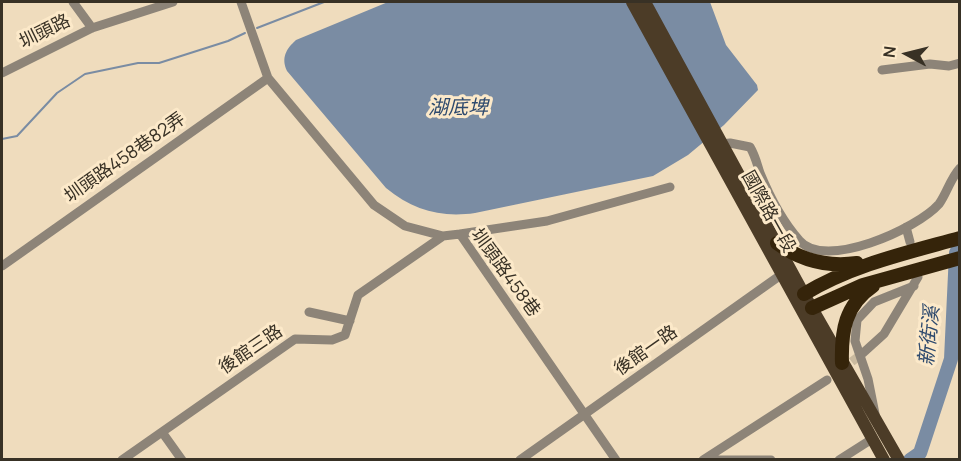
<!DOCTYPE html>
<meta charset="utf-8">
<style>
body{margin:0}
#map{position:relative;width:961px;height:461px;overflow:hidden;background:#efdcbd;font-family:Manrope,sans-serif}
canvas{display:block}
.frame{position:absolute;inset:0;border:3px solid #383125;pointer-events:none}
.north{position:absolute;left:877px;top:24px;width:60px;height:60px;-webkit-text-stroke:4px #fce9c9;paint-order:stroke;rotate:277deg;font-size:16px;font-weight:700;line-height:24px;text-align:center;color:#383125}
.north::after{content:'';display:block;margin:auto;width:21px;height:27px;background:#383125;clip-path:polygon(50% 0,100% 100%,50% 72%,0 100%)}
</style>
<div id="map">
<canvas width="961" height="461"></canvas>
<div class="frame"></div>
<div class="north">N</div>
</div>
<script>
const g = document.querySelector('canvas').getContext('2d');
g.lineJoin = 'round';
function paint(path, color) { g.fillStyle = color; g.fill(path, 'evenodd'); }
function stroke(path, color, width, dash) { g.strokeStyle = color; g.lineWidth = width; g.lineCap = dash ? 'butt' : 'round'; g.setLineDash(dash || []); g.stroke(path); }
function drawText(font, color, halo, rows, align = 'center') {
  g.font = font + ' Manrope,"Noto Sans TC",sans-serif'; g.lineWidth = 6; g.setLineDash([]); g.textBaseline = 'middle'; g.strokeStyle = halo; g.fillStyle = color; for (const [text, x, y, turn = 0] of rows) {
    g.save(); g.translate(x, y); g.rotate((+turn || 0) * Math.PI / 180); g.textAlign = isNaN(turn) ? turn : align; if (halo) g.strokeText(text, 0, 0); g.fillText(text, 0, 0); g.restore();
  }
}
paint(new Path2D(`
 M388,2H710L726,45L757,85L758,90L724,125L688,155L653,176L475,213C441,218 413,210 386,188L287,71C281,58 286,49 296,40Z`), '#7a8ca3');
stroke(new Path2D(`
 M257,28L324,2
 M2,139L17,136L57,93L85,74L138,63H159L228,41L245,33`), '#7a8ca3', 2);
stroke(new Path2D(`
 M910,460L920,453L951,359L956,253L960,245`), '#7a8ca3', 14);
stroke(new Path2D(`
 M841,370L863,353`), '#caba9f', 9, [9, 4.5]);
stroke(new Path2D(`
 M73,2L92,28
 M241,2L268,78L374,205L405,226L443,236L460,234L616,460
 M882,70L930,64L949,66L960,63
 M2,73L92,28L173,2
 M721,144L730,143L750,147C755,155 757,164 760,173C769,195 783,222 799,240C824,271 917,229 939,204C947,193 950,179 960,168
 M906,227L910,242
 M460,234L547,221L670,187
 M2,266L268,78
 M309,312L350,321
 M863,353L884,334L918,277
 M875,414L868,379L855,341L857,320L874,302L914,286
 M162,432L182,460
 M122,460L295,339L332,340L345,335L358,295L443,236
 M520,460L785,272
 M703,460L827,380
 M706,460H771
 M839,460L872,439`), '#8d8478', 9);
stroke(new Path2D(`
 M632,2L884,460
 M645,2L804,294L899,460`), '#4c3c27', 12);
stroke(new Path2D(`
 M777,243C800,260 828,267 857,263
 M804,294C852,265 906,253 960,238
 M812,308L863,285L960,258
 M842,363C841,331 845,305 873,286`), '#35240a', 14);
drawText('18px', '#383125', '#fce9c9', [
 ["圳頭路",45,32,-26],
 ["圳頭路458巷82弄",125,158,-35],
 ["國際路一段",768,212,61],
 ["圳頭路458巷",505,273,54],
 ["後館三路",251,350,-34],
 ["後館一路",646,351,-35]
]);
drawText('italic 20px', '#2e4a6e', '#fce9c9', [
 ["湖底埤",458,108],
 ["新街溪",930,336,-84]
]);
</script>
